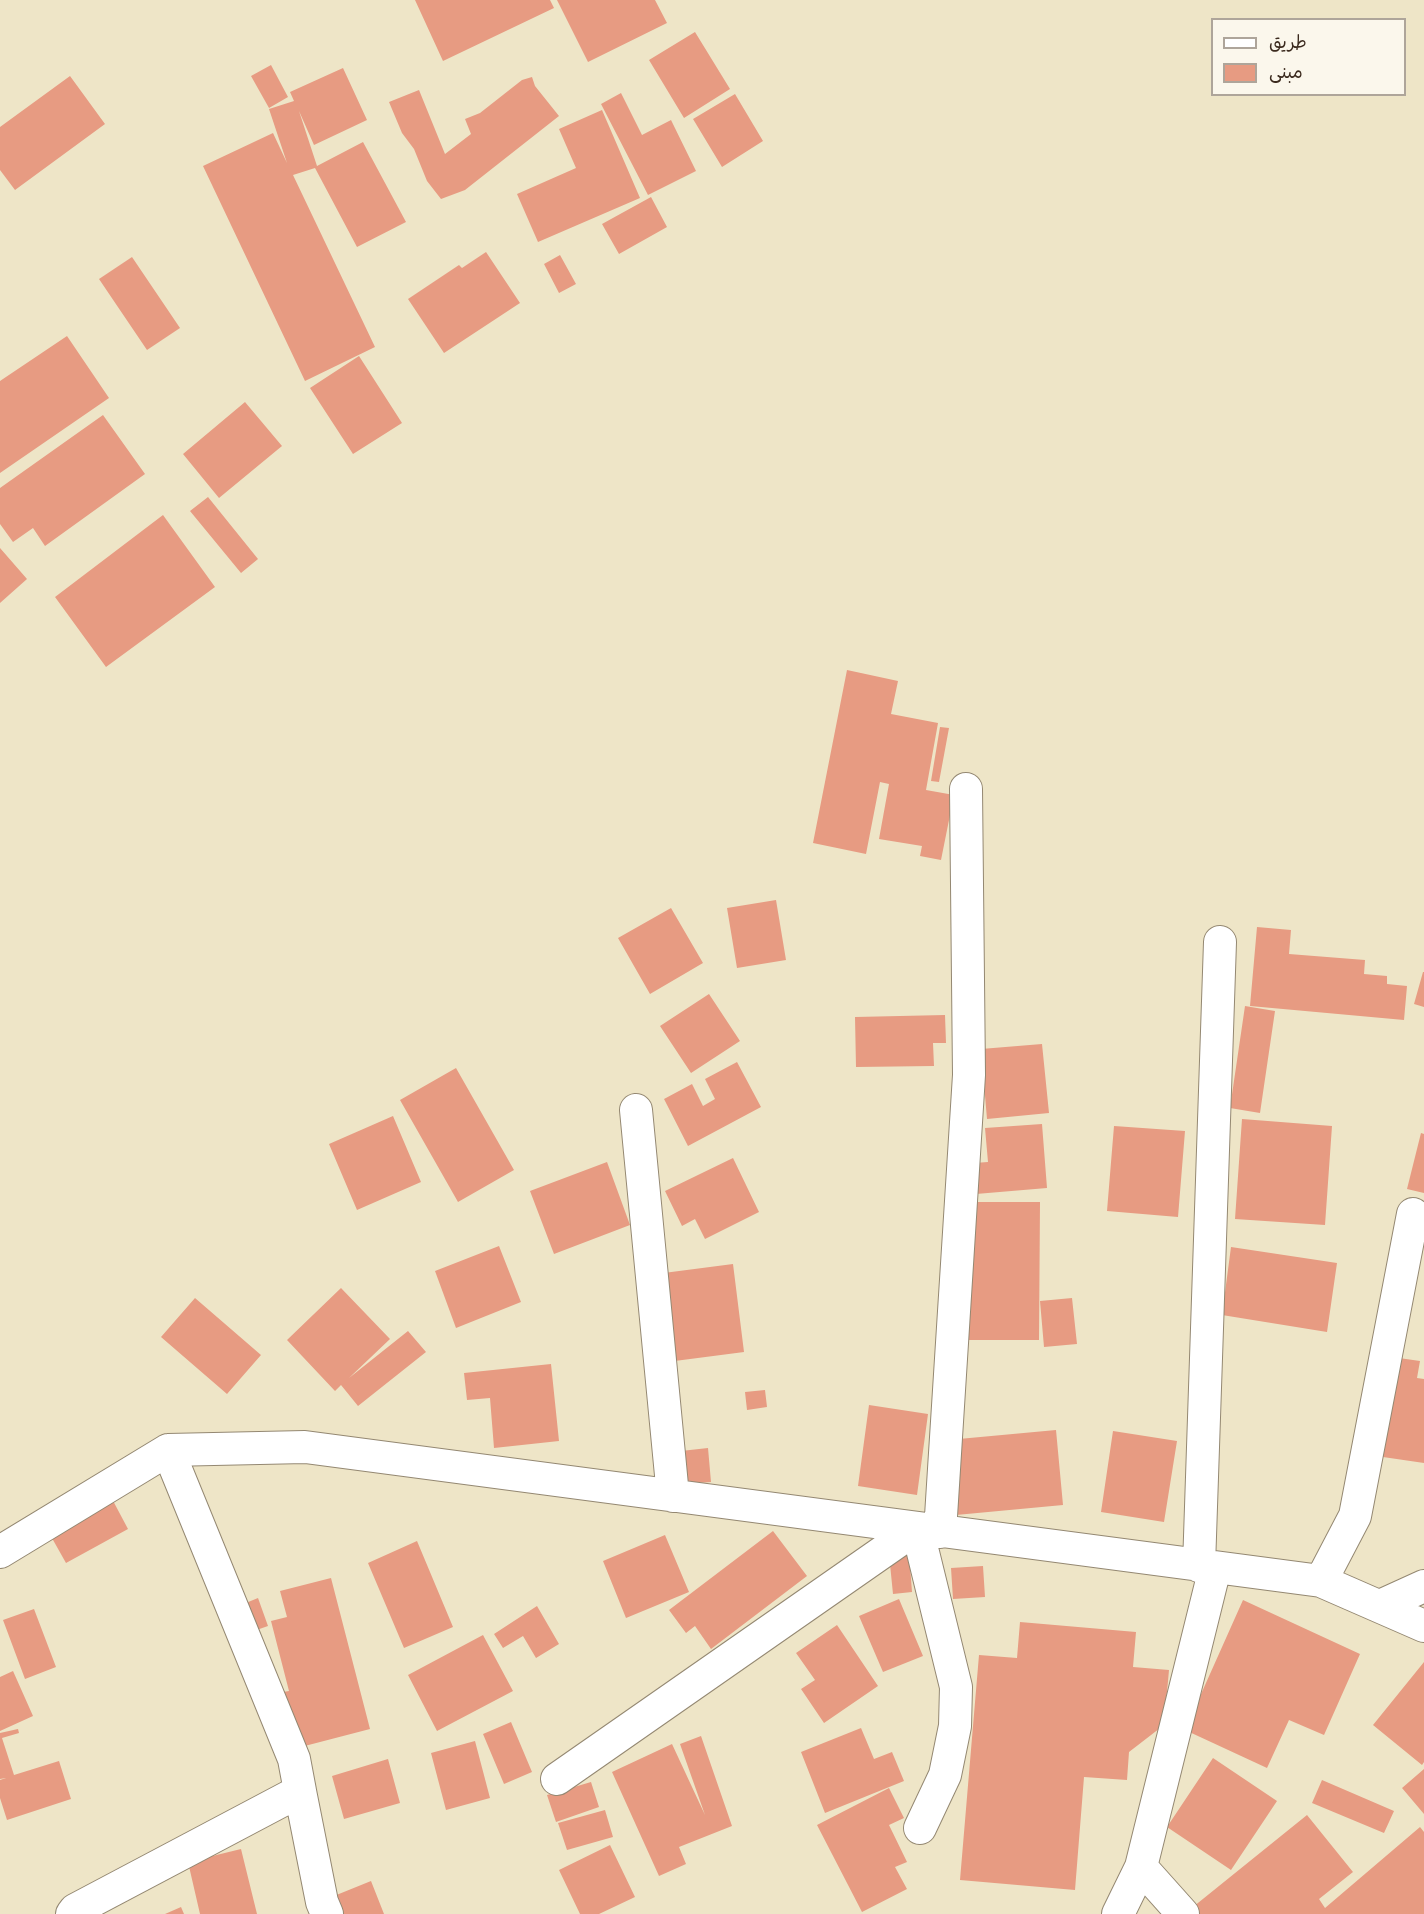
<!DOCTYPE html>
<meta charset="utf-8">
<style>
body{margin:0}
#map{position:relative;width:1424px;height:1914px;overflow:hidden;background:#eee5c7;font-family:"Comic Neue","Playpen Sans Arabic",sans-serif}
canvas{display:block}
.legend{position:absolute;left:1211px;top:18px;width:195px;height:78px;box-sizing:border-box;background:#fbf7ec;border:2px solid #aea59a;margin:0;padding:8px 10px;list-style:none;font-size:18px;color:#3b2a1e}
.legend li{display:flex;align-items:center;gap:12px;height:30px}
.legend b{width:30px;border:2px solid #aea59a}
</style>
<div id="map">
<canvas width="1424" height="1914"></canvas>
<ul class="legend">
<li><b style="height:8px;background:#fff"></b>طريق</li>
<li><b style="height:16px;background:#e79b82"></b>مبنى</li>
</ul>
</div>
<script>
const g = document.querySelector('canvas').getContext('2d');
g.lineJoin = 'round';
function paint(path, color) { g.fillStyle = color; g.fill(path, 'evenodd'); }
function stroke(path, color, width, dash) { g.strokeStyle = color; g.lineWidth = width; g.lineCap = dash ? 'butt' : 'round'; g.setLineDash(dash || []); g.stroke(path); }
paint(new Path2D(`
 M415,0H550L554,8L443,61Z
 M557,0H655L667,23L588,62Z
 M695,32L730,89L684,118L649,60Z
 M271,65L288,97L269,108L251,76Z
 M343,68L367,120L314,145L299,111L317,166L363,142L406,222L357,247L315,168L293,175L375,347L305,381L203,166L273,133L287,163L269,109L294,101L290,92Z
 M70,76L105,124L15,190L0,170V127Z
 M532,77L535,86L559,116L465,190L441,199L427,181L414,149L402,133L389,102L419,90L445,154L471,134L465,119L480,113L522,80Z
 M621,93L642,135L671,120L696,171L648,195L601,104Z
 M735,94L763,141L722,167L693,119Z
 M602,110L640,198L538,242L517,194L576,168L559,129Z
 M651,197L667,227L619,254L602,224Z
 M486,252L520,303L444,353L408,299L459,265L462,268Z
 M560,255L576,284L559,293L544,264Z
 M132,257L180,328L147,350L99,279Z
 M67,336L109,398L0,473V381Z
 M359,356L402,423L353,454L310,388Z
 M245,402L282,446L219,498L183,454Z
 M103,415L145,474L45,546L33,528L13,542L0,524V488Z
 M208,497L258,559L241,573L190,511Z
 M163,515L215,587L106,667L55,597Z
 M0,548L27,579L0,603Z
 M847,670L898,681L891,714L938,723L926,790L954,795L941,860L920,856L922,846L879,839L889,784L880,782L866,854L813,843Z
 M940,727L949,728L939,782L931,781Z
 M776,900L786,960L737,968L727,908Z
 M671,908L703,963L650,994L618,938Z
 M1257,927L1291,930L1289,954L1365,960L1364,974L1387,976V984L1407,986L1404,1020L1250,1006Z
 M1423,972H1424V1007L1414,1004Z
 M709,994L740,1041L691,1073L660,1026Z
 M1245,1006L1275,1011L1260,1113L1230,1108Z
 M945,1015L946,1043H933L934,1066L856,1067L855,1017Z
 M1042,1044L1049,1113L987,1119L981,1049Z
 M737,1062L761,1107L688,1146L664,1099L692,1084L703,1106L715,1099L705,1079Z
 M456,1068L514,1170L458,1202L400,1100Z
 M393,1116L421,1182L357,1210L329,1144Z
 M1242,1119L1332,1126L1325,1225L1235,1219Z
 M1042,1124L1047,1188L976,1194L974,1163L988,1162L985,1128Z
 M1114,1126L1185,1131L1178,1217L1107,1211Z
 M1421,1133L1424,1134V1193L1407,1189Z
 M733,1158L759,1212L705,1239L695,1219L682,1226L665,1191Z
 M607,1162L630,1225L554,1254L530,1191Z
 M970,1202H1040L1039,1340H959Z
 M499,1246L521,1302L456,1328L435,1271Z
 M1231,1247L1337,1263L1327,1332L1222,1315Z
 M733,1264L744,1352L667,1362L656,1274Z
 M341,1288L390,1339L349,1378L408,1331L426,1352L358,1406L341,1385L335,1391L287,1340Z
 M195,1298L261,1355L227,1394L161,1337Z
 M1072,1298L1077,1344L1044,1347L1040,1301Z
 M1399,1358L1420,1361L1417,1378L1424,1379V1463L1383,1457Z
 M551,1364L559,1441L494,1448L490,1398L467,1400L464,1373Z
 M765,1390L767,1407L747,1410L745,1392Z
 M869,1405L928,1414L917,1495L858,1486Z
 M1056,1430L1063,1505L956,1515L948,1440Z
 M1113,1431L1177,1441L1164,1522L1101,1512Z
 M708,1448L711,1482L684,1484L681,1451Z
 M111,1497L128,1529L66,1563L48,1531Z
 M773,1531L807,1576L711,1649L695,1626L686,1633L669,1610Z
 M665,1535L689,1592L626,1618L603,1561Z
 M417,1541L453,1627L404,1648L368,1563Z
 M909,1552L912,1592L893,1594L889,1554Z
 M983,1566L985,1597L953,1599L951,1568Z
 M331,1578L370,1729L297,1748L283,1692L289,1691L271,1621L287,1617L280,1591Z
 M258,1598L268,1626L245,1634L236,1607Z
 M899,1599L923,1656L883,1672L859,1616Z
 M1243,1600L1360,1654L1324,1735L1289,1720L1267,1768L1185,1730Z
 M537,1606L559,1644L536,1658L523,1636L503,1648L494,1634Z
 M34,1609L56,1667L25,1679L3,1620Z
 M1020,1622L1136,1632L1133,1667L1169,1670L1164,1725L1129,1752L1127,1780L1084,1777L1075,1890L960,1880L979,1655L1017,1658Z
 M837,1625L878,1686L824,1723L801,1689L815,1680L796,1653Z
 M483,1635L513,1691L437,1731L408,1675Z
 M1424,1662V1762L1422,1765L1373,1725Z
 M13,1671L33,1716L0,1731V1677Z
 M511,1722L532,1772L504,1784L483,1734Z
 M861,1728L874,1759L892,1752L904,1781L825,1813L801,1752Z
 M18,1729L19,1733L2,1738L14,1775L59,1761L71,1799L7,1820L0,1798V1780L6,1778L0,1779V1733Z
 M701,1736L732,1826L679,1847L686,1864L659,1876L612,1772L672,1744L705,1815L680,1744Z
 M475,1741L490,1798L446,1810L431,1753Z
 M1213,1758L1277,1801L1231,1870L1167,1827Z
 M388,1759L400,1803L344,1819L332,1776Z
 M1424,1769V1814L1402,1788Z
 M1322,1780L1394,1811L1384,1833L1312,1803Z
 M591,1782L599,1807L556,1822L547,1795Z
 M889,1788L904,1818L889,1825L907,1862L895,1867L907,1889L862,1912L817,1825Z
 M605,1810L613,1837L567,1850L558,1823Z
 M1307,1815L1353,1872L1319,1899L1325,1908L1420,1827L1424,1832V1914H1191L1188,1911Z
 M610,1845L635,1897L599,1914H580L559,1870Z
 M241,1849L257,1914H200L188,1862Z
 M371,1881L384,1914H336L329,1898Z
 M181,1907L184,1914H165Z`), '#e79b82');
const minor = new Path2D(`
 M636,1110L673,1496
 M940,1532L969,1075L966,789
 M0,1552L168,1450L305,1447L1321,1581L1424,1626
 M1199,1566L1220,942
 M1321,1581L1355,1516L1413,1214
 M1380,1606L1424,1586
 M557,1779L917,1528L956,1687L955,1726L945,1775L920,1828
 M300,1791L322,1902L327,1914
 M1141,1867L1183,1914
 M72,1914L75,1910L300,1791L294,1759L168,1450
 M1118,1914L1141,1867L1215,1568`);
stroke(minor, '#948872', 34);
stroke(minor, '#fff', 32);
</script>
